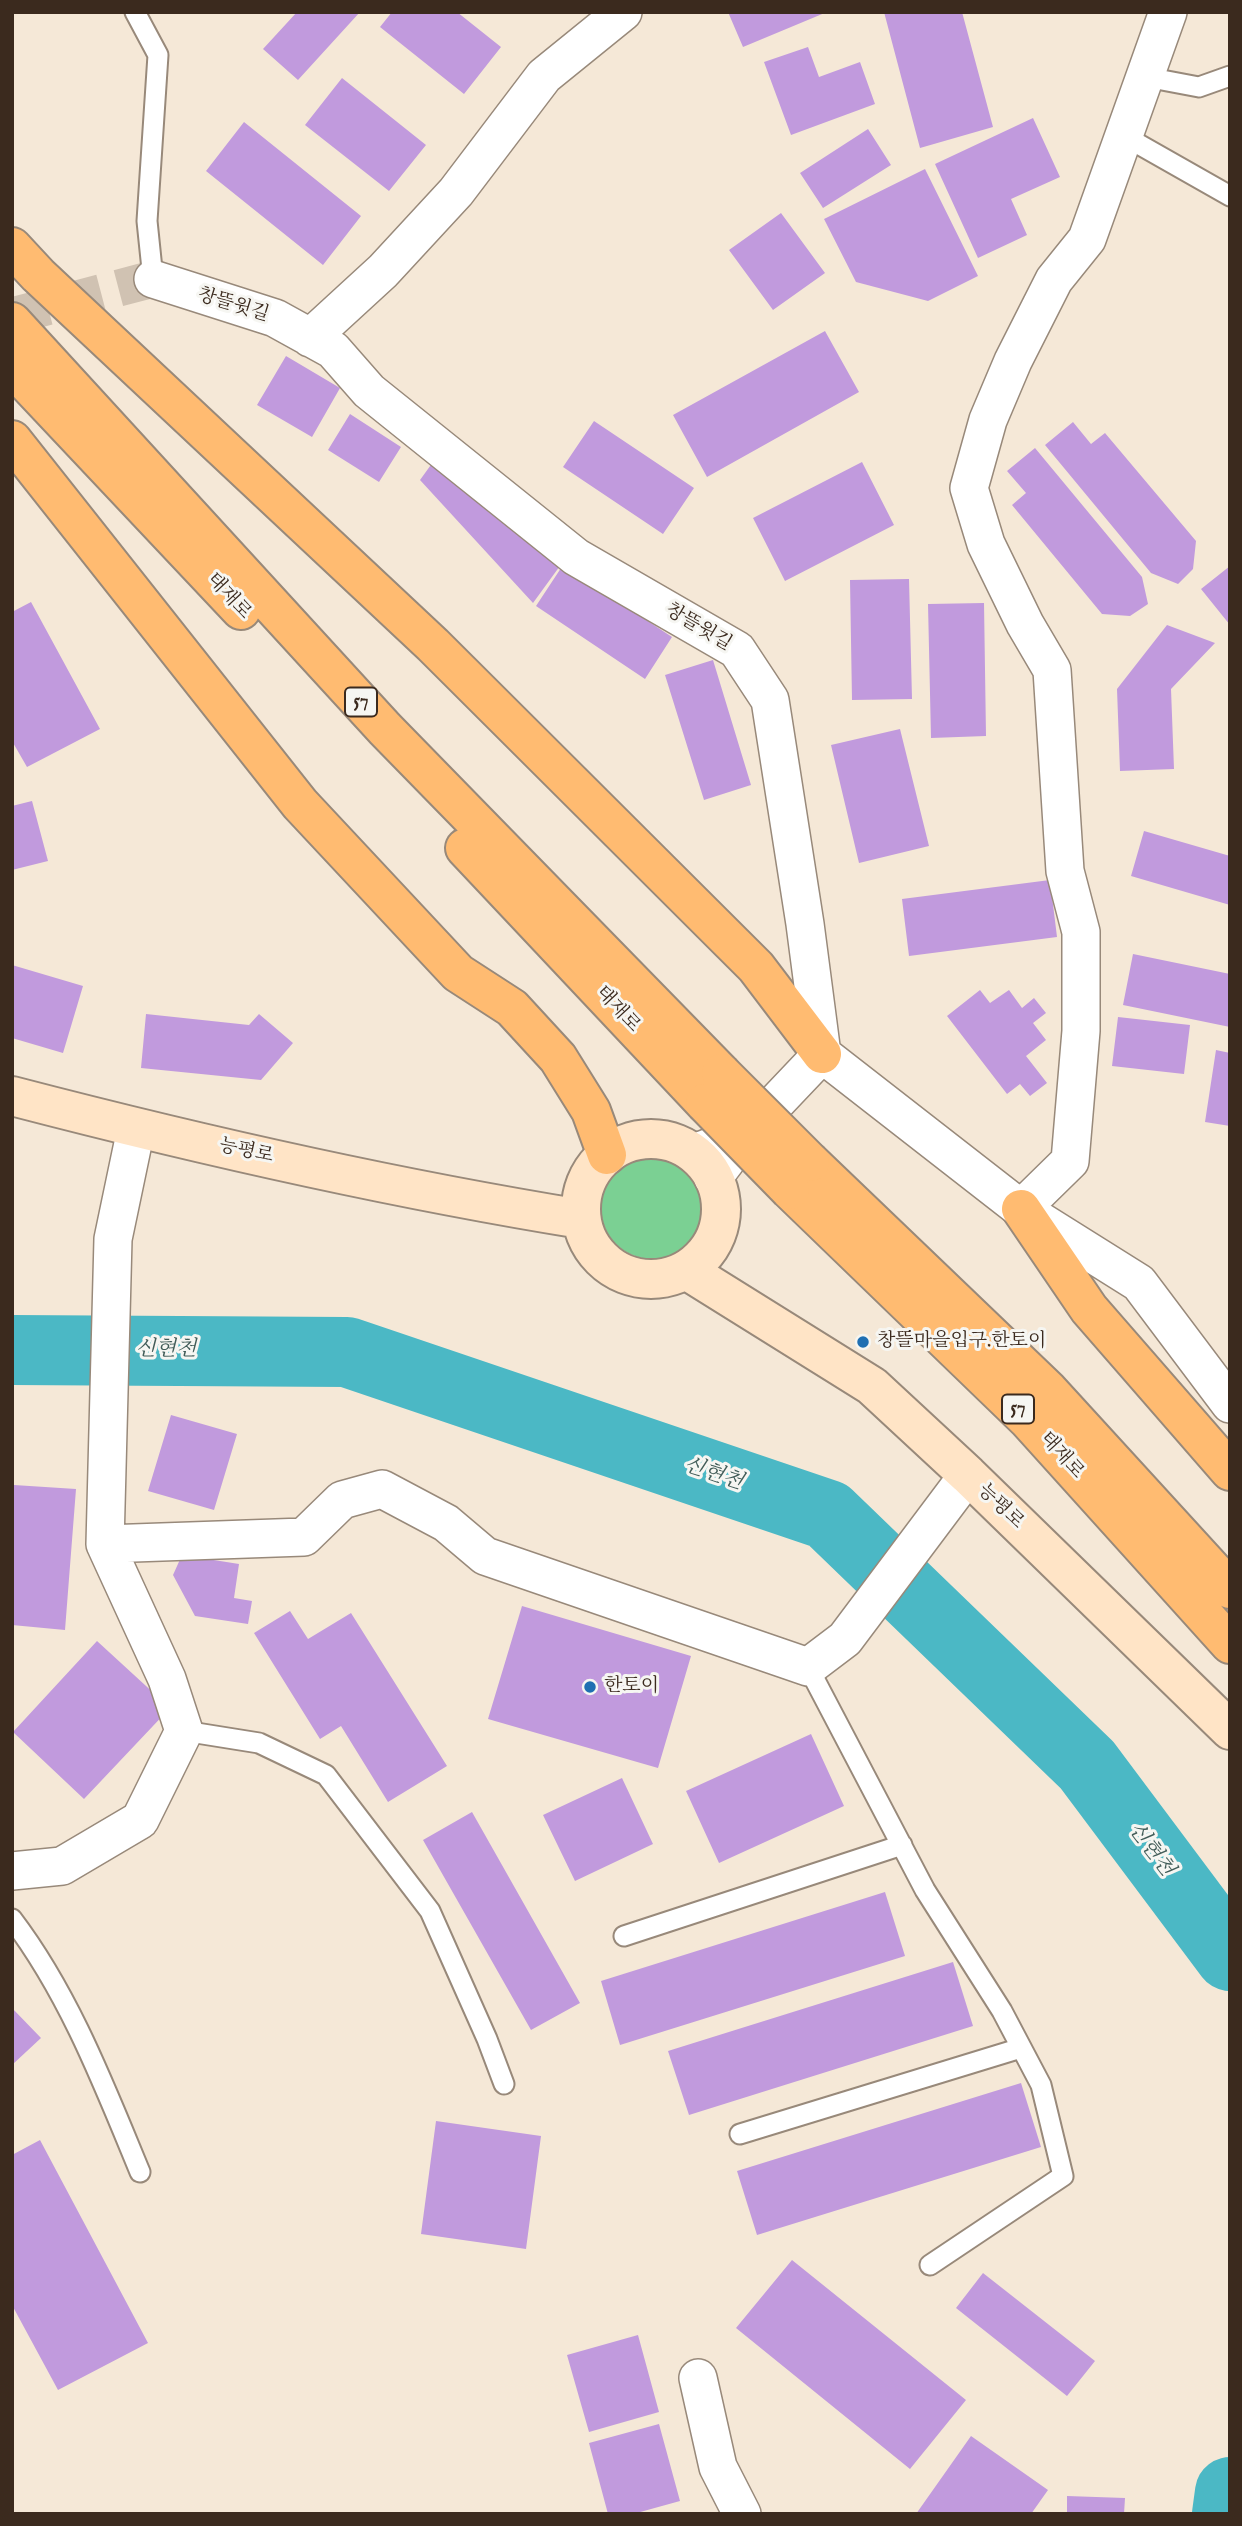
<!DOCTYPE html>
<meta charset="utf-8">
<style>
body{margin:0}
#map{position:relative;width:1242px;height:2526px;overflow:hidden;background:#f5e8d7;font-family:"IM FELL English",serif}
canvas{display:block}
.frame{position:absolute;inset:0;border:14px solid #3b2a1e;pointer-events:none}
</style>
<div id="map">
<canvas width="1242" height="2526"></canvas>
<div class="frame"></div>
</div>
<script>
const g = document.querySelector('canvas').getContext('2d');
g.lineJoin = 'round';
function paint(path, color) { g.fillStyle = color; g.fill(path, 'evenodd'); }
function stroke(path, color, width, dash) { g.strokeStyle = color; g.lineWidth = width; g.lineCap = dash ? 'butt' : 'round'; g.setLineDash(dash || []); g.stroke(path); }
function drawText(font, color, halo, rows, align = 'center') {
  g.font = font + ' "IM FELL English","Noto Serif KR",serif'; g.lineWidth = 6; g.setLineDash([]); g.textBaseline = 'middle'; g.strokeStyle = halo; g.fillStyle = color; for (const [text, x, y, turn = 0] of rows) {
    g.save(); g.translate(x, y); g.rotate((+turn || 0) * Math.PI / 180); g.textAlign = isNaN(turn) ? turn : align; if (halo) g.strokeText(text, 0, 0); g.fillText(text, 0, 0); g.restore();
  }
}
paint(new Path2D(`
 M601 1208a51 51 0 1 1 102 0a51 51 0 1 1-102 0Z`), '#7bd093');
stroke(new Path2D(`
 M12,1350L347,1352L828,1515L1087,1765L1230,1956
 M1227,2514L1230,2492`), '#4bb8c5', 70);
paint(new Path2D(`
 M297,12H360L298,80L263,49Z
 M392,12H457L501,47L464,94L380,27Z
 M728,12H827L743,47Z
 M884,12H962L993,127L920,148Z
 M808,47L819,77L860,62L875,104L791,135L764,62Z
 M342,78L426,145L389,191L305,125Z
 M1033,118L1060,177L1011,199L1027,235L978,258L935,164Z
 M244,122L361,216L323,265L206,171Z
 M868,129L891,165L823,208L800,173Z
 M925,169L978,276L928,301L856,282L824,219Z
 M781,213L825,273L773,310L729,250Z
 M825,331L859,392L707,477L673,415Z
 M286,356L340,388L312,437L257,405Z
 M350,414L401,447L379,482L328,450Z
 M594,421L694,488L663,534L563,467Z
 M1073,422L1091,444L1105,433L1196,541L1193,569L1178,584L1151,573L1045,445Z
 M1035,448L1142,577L1148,604L1130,616L1102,614L1012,505L1026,493L1007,471Z
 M433,462L565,559L533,603L420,480Z
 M862,462L894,525L785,581L753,518Z
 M563,565L672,637L645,679L536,606Z
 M1230,566V625L1201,589Z
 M909,579L912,699L852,700L850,580Z
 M31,602L100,729L27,767L12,741V612Z
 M984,603L986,736L931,738L928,604Z
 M1167,625L1215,643L1171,689L1174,769L1120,771L1117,689Z
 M713,660L751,785L704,800L665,675Z
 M900,729L929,846L859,863L831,745Z
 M32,801L48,861L12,870V806Z
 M1144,831L1230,856V905L1131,876Z
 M1050,880L1057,937L909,956L902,899Z
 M1133,954L1230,974V1027L1123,1005Z
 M12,965L83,986L63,1053L12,1038Z
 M980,990L990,1003L1009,990L1022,1008L1034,998L1046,1013L1033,1023L1046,1040L1026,1056L1047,1083L1030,1096L1020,1084L1007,1094L947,1016Z
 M146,1014L249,1025L259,1014L293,1043L261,1080L141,1068Z
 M1118,1017L1190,1025L1184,1074L1112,1066Z
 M1216,1050L1230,1053V1126L1205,1122Z
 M171,1415L237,1434L214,1510L148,1491Z
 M14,1485L76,1489L65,1630L12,1625Z
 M182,1555L239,1564L234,1598L252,1601L248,1624L195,1616L173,1575Z
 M522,1606L691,1656L658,1768L488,1719Z
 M290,1611L308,1639L351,1613L447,1766L388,1802L341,1726L320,1739L254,1633Z
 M97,1641L170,1708L84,1799L13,1732Z
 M811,1734L844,1806L719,1863L686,1791Z
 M622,1778L653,1844L575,1881L543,1815Z
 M472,1812L580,2003L531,2030L423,1840Z
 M885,1892L905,1956L620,2045L601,1981Z
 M953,1962L973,2026L689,2115L668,2051Z
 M12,2008L41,2038L12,2065Z
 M1021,2083L1041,2147L757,2235L737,2171Z
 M436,2121L541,2136L526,2249L421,2234Z
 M40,2140L148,2343L58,2390L12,2305V2155Z
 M792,2260L966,2400L910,2469L736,2328Z
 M983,2273L1095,2361L1067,2396L956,2308Z
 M638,2335L659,2412L589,2432L567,2355Z
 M659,2424L680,2501L633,2514H608L589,2443Z
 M971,2436L1048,2490L1031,2514H916Z
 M1067,2496L1125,2498L1124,2514H1067Z`), '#c19add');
stroke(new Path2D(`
 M12,316L153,279`), '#d0c2b2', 37, [37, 18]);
const lane = new Path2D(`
 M135,12L158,55L147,221L153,279
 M1146,77L1199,87L1230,76
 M1126,137L1230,196
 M808,1667L925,1890L1002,2011L1041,2085L1063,2176L930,2265
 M184,1731L259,1743L326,1775L430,1911L487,2039L504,2084
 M12,1919C69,1994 104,2085 140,2172
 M624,1936L902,1845
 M740,2134L1021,2048`);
const street = new Path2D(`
 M153,279L275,318L333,350L369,391L576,557L737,650L770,700L805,924L822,1054L747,1133L713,1178
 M310,338L383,271L456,192L544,76L623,12
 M822,1054L1021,1209L1139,1283L1230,1404
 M694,1153L747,1133
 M1021,1209L1070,1161L1081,1031V932L1065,871L1052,670L1025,624L986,544L969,488L988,420L1013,361L1054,280L1087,239L1168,12
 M105,1544L304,1537L342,1500L382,1489L446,1523L485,1556L808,1667L845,1639L968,1475
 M12,1871L62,1866L140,1820L184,1731L167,1679L105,1544L113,1239L136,1129
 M698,2378L718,2467L742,2514`);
const secondary = new Path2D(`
 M12,1096C200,1145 390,1188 581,1219
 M581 1209a70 70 0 1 1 140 0a70 70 0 1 1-140 0Z
 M686,1270L872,1386L968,1475L1230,1730`);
const highway = new Path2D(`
 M12,247L38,275L433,645L756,967L822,1054
 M12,322L385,729L721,1073
 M12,367L241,610
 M12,440L300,804L458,973L512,1008L558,1058L591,1111L607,1155
 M465,848L705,1103
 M810,1162L1048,1390L1230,1589
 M790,1190L1028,1420L1230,1644
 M1021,1209L1089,1309L1230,1471`);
stroke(lane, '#98897a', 23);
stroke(street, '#98897a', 40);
stroke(secondary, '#98897a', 42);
stroke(highway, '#98897a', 42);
stroke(lane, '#fff', 19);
stroke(street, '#fff', 37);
stroke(secondary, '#ffe4c6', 38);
stroke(highway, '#ffbb71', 38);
const highwayBridge = new Path2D(`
 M721,1073L810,1162
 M705,1103L790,1190`);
stroke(highwayBridge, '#98897a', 42, []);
stroke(highwayBridge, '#ffbb71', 38);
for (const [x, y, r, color] of [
 [863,1342,7,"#1f6fb2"],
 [590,1687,7,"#1f6fb2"]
]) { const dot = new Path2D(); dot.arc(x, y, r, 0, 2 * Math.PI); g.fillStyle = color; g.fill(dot); stroke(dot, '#f6f6f2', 2.5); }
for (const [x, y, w] of [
 [361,702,32],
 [1018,1409,32]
]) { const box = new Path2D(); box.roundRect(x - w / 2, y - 14.5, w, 29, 5); g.fillStyle = '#f6f6f2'; g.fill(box); stroke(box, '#3b2a1e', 2); }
drawText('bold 18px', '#3b2a1e', null, [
 ["57",361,702],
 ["57",1018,1409]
]);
drawText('19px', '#3b2a1e', '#f6f6f2', [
 ["창뜰윗길",233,306,17],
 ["태재로",228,597,47],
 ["창뜰윗길",698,628,31],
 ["태재로",617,1010,47],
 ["능평로",246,1152,12],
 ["태재로",1061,1456,48],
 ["능평로",1000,1507,44]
]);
drawText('19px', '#3b2a1e', '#f6f6f2', [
 ["창뜰마을입구.한토이",877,1342],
 ["한토이",604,1687]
], 'left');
drawText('italic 21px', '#415c58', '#f6f6f2', [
 ["신현천",166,1351],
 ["신현천",713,1475,19],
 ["신현천",1150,1850,53]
]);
</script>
